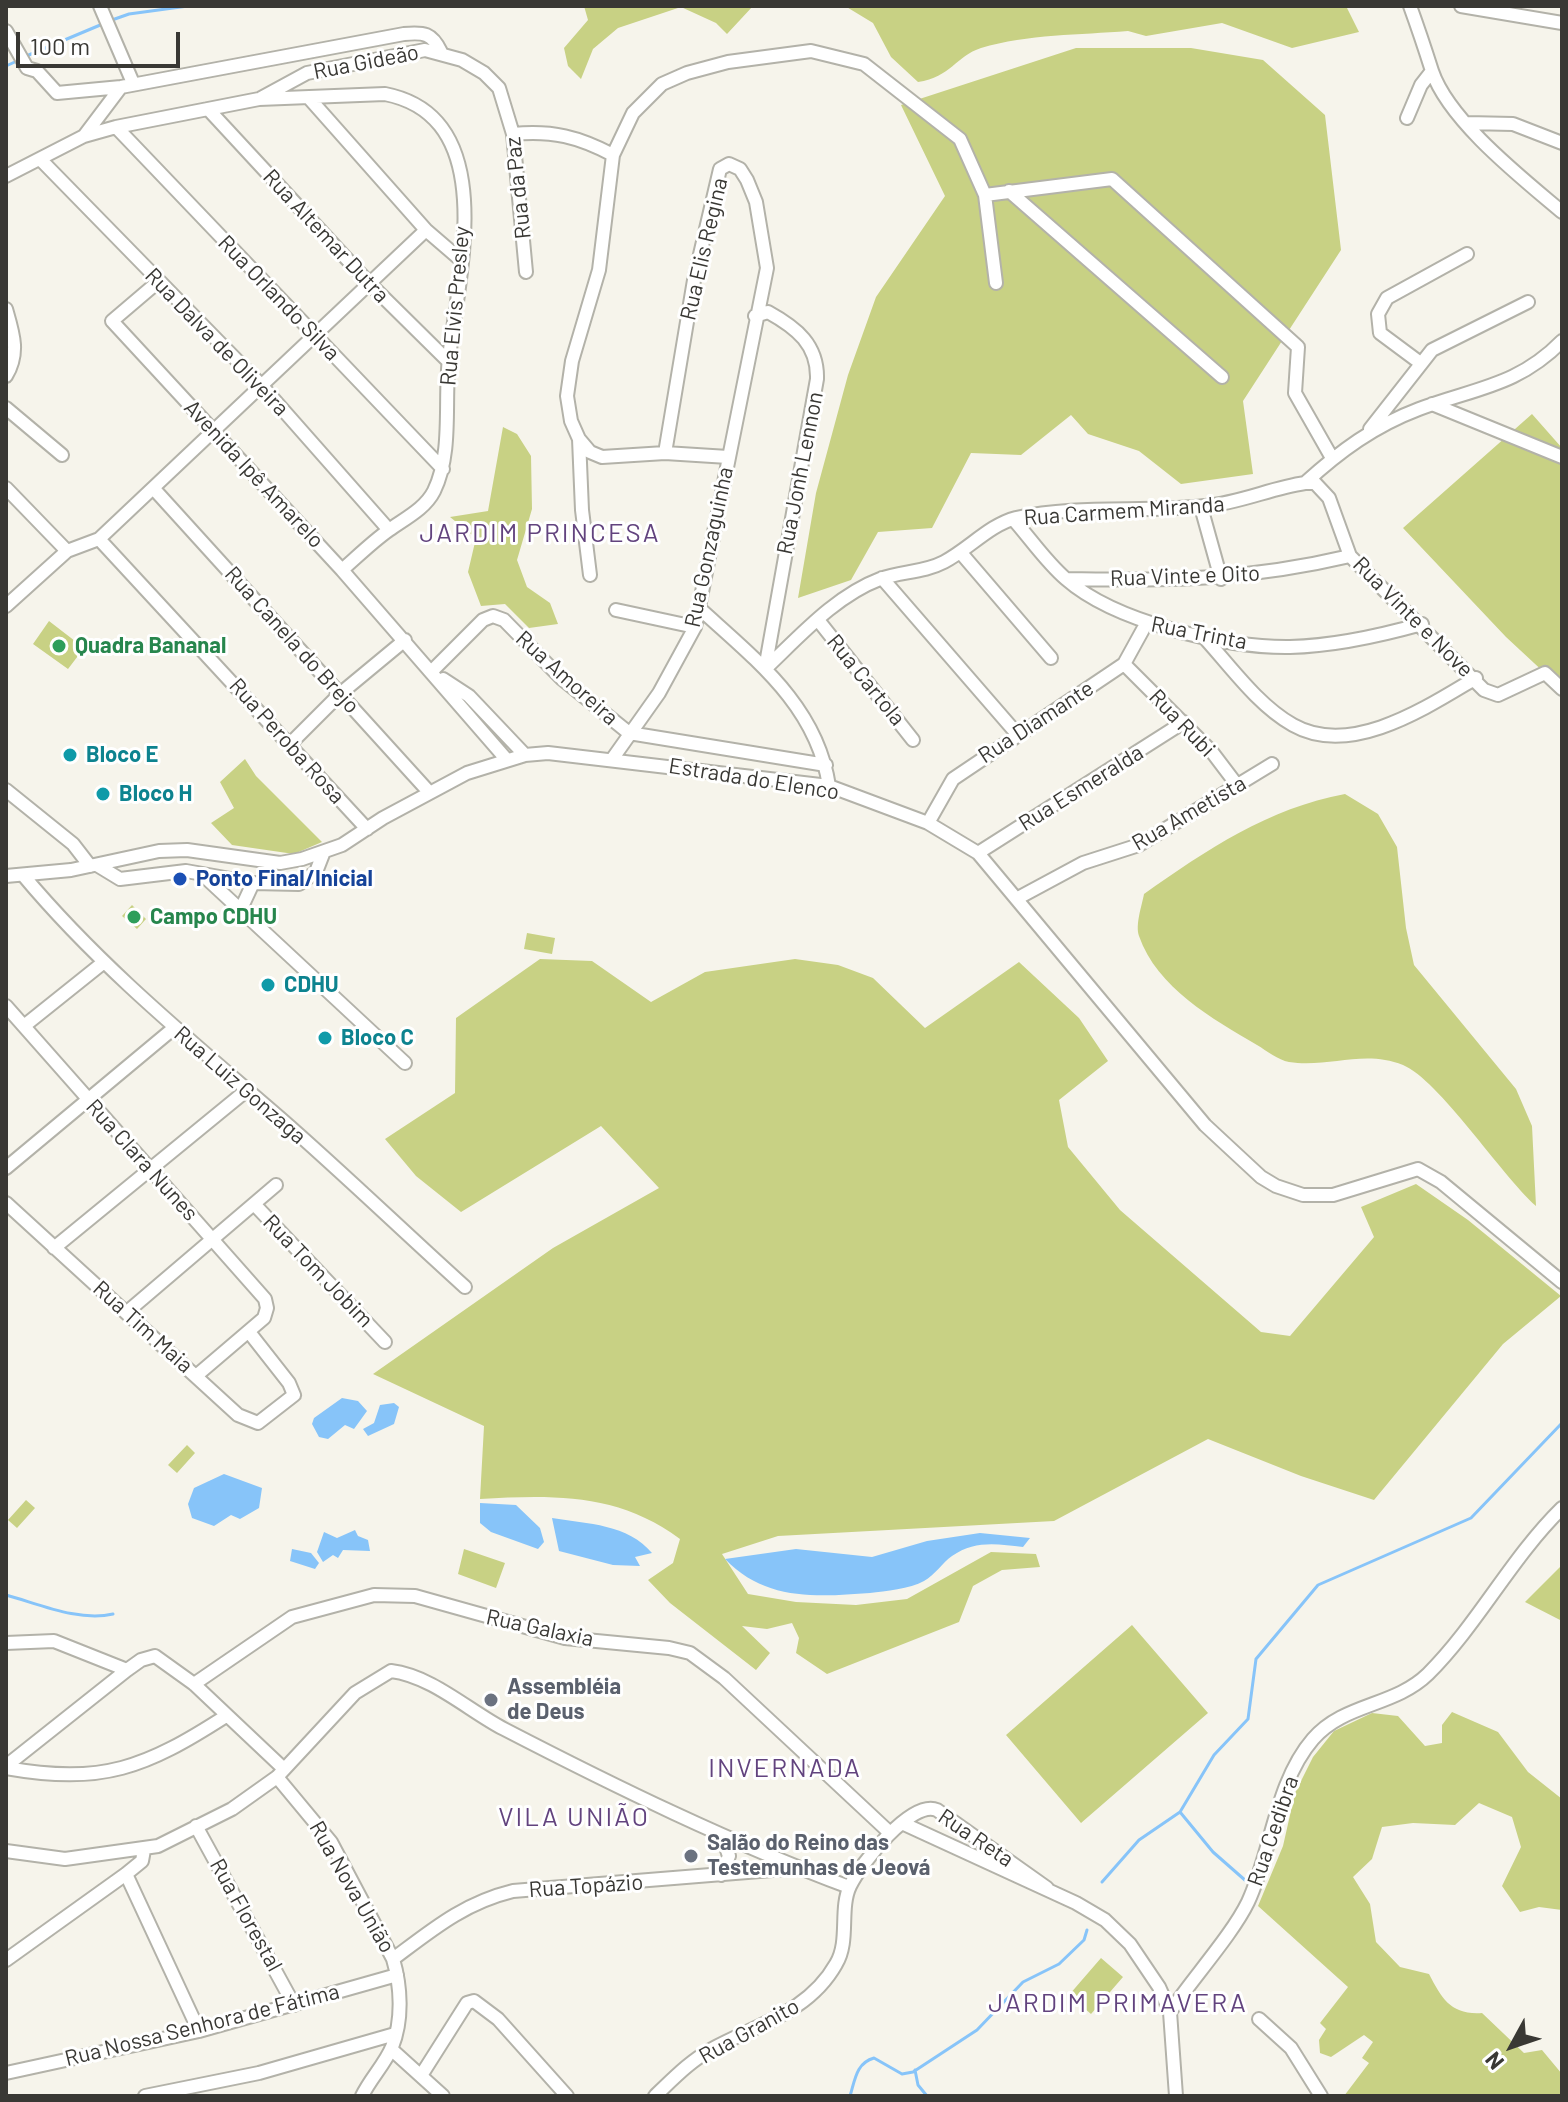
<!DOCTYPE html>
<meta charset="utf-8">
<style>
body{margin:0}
#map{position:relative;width:1568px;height:2102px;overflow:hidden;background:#f6f4eb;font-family:Barlow,sans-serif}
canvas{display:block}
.frame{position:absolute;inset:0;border:8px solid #393834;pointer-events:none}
.north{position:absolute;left:1472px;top:2006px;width:80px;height:80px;-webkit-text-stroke:6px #fff;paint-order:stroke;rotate:230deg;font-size:22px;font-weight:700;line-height:32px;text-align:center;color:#393834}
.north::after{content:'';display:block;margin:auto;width:28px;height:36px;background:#393834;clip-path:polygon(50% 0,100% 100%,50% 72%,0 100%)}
.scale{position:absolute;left:16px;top:32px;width:164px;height:36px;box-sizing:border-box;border:4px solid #393834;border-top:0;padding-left:10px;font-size:24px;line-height:28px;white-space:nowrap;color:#393834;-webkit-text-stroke:6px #fff;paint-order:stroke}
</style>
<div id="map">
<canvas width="1568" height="2102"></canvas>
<div class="frame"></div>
<div class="north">N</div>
<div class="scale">100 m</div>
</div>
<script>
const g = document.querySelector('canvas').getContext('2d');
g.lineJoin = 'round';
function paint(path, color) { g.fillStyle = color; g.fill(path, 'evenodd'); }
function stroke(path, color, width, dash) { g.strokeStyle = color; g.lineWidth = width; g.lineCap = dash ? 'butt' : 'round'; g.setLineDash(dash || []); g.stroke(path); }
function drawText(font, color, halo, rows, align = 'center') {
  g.font = font + ' Barlow,sans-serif'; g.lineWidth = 6; g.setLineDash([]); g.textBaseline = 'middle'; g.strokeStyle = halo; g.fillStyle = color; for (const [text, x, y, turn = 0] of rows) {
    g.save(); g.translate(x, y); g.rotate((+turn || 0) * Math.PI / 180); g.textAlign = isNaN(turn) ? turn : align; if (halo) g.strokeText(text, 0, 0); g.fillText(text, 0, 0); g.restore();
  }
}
paint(new Path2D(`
 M584,6H753L727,34L716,23L681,7L618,28L593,49L581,79L568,66L564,48L588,20Z
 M845,6H1346L1359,32L1292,48L1222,23L1146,36L1128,31C1080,35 1028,34 981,48C956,56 951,77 918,82L891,57L873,23Z
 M1076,48H1191L1263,60L1325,115L1341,250L1243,401L1253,474L1181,484L1139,451L1088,434L1071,415L1021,455L971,453L932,528L878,532L851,580L798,598L816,493L848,375L876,297L945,196L901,105Z
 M1532,414L1562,448V689L1506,637L1403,528Z
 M503,427L517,434L531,456L532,509L517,560L527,587L550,603L558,624L529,628L505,604L481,606L468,572L476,538L450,517L488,511Z
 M49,621L84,648L68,669L33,644Z
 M245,759L256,776L322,842L294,854L232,845L211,823L234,808L220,782Z
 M1345,794L1378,814L1397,847L1406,928L1414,965L1516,1089L1532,1126L1536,1206C1501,1175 1439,1080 1403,1065C1364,1049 1329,1068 1289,1062C1278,1060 1267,1051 1257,1045C1213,1019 1157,988 1139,936C1135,925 1142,905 1144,894C1206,850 1269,808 1345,794Z
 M132,905L146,919L137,929L122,916Z
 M527,933L555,938L552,954L524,949Z
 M540,959L592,961L651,1002L705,972L795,959L838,965L873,978L925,1028L1019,962L1079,1018L1108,1061L1059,1100L1068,1147L1120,1210L1261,1332L1290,1336L1374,1237L1361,1207L1416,1184L1468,1220L1561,1296L1503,1344L1374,1500L1301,1476L1208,1439L1054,1521L778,1536L722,1554L748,1594L796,1602L856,1605L907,1599L991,1552L1036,1554L1040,1567L1002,1570L973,1586L959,1622L827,1674L796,1653L799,1638L792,1623L767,1629L742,1626L770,1653L756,1670L670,1603L648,1580L673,1563L680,1539C618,1493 554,1495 480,1499L484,1426L373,1374L553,1248L659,1188L601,1126L461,1212L416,1176L385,1139L455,1093L456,1018Z
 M187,1445L195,1453L177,1473L168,1465Z
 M26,1500L35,1508L17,1528L8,1520Z
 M464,1549L505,1563L496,1588L458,1574Z
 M1562,1565V1621L1525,1602Z
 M1132,1625L1208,1713L1081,1823L1006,1735Z
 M1452,1712L1498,1732L1528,1772L1562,1799V1910L1539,1907L1520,1912L1502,1886L1521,1847L1512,1817L1479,1803L1455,1825L1413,1823L1382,1827L1372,1859L1353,1877L1370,1904L1376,1942L1400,1967L1429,1974C1442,1999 1451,2015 1482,2013L1524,2053L1542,2050L1562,2074V2096H1344L1369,2063L1362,2058L1373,2042L1364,2035L1331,2057L1320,2053L1319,2040L1326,2029L1320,2023L1348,1987L1258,1906L1283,1846L1295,1793L1313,1757L1334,1731L1372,1713L1398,1716L1425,1746L1442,1743V1725Z
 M1101,1958L1123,1977L1091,2014L1069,1995Z`), '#c8d184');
paint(new Path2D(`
 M342,1398L358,1401L367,1411L354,1429L345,1425L328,1439L319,1437L312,1424L314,1418Z
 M394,1403L399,1407L394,1424L368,1436L363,1429L374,1423L380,1405Z
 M224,1474L262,1488L259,1508L240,1519L231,1515L214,1526L192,1518L188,1504L194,1488Z
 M480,1503L516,1505L540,1528L544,1542L538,1549L491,1532L480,1523Z
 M552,1518C588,1524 628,1524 652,1553L635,1557L640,1566L613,1565L559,1551Z
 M355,1530L358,1536L368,1540L370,1551L343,1550L338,1558L333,1555L323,1562L317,1552L324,1532L337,1538Z
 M980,1533L1030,1538L1023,1547C997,1544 975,1540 952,1556C942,1563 935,1575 924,1581C910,1589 885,1591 870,1593C817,1597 765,1601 725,1559L796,1549L872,1557L927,1541Z
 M292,1549L311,1553L319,1563L315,1569L290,1561Z`), '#87c4f9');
stroke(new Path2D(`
 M112,20L129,14L188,6
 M24,57L105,23
 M6,66L17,61
 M6,1595C39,1604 79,1622 113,1614
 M1180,1812L1213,1852L1246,1881
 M1102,1882L1139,1840L1180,1812L1214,1755L1248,1719L1256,1659L1318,1585L1471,1518L1562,1423
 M915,2070L918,2085L927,2096
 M850,2096C855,2080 856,2063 874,2058L902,2074L913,2072L977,2030L1023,1982L1059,1964L1084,1940L1087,1930`), '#87c4f9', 3);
const minor = new Path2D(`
 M100,6L133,83
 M1410,6C1418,28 1425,49 1432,71C1449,121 1522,178 1562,212
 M1461,6L1562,23
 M6,31L27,68L37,71L57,93L121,87L404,34C424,32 432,33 441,52
 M261,98L307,73L425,50L462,60L484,73L499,88L513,134L526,272
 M309,98L426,230L462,261
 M208,109L369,283L448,361
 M1407,118L1421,85L1432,71
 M1467,123L1513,124L1562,143
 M116,127L443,469
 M513,134C552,130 579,137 613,155
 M84,136L121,87
 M40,159L262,386L389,530
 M6,176L84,136L116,127L259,99L385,94C502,117 458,277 449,358C444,401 453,452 434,491C425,509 404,519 389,530C372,542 357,557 342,570
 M1009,191L1222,377
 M159,281L112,321L342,570L507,760
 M996,283L985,195L1112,179L1298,347L1295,393L1332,458
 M6,309C13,333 20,353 6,376
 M755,316L768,312C797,328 818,345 817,379L765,669
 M1419,362L1380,333L1378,314L1387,298L1467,254
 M1432,404L1562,457
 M6,408L62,455
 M1370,429L1432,350L1528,302
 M579,439L582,510L590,575
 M728,457L665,453L602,457L590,452L579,439L571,421L567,396L572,361L599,270L613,155L633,113L662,84L687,73L728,62L811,51L864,64L960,139L985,195
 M1305,483C1340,451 1374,426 1419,409C1475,388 1518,386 1562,341
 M6,488L67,551
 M154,489L429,792
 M1201,507L1221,579
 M1013,519C1030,538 1046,562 1066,579C1115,622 1225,648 1290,647C1334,646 1379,636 1422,624
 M99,539L426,230
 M961,553L1051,658
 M882,578L1018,735
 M1067,579C1171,581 1248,580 1350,556
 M6,606L67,551L99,539L367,829
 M699,608C756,660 817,706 829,786
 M616,610L695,627
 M818,620L913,740
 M1201,634C1228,663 1257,705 1293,725C1351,758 1427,707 1476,678
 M1124,664L1212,752L1237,785
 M765,669C799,637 835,596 880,579C901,571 923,573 944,562C969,549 989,525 1016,518C1078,504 1142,513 1205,506C1240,503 1271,488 1305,483H1315L1329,498L1350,556L1484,690L1498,695L1545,673L1562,689
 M432,671L483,620L493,616L504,620L561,678L629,733L826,765
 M443,679L469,696L525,755
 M291,743L341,693L405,640
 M613,758L659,693L695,627L767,268L756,202L747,180L740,169L729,164L720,169L694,280L665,453
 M6,790L73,844L90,866
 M928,823L953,779L1124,664L1146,624
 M978,853L1184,722
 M97,865L120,879L186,871L253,883L299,884L316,872L323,854
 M23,875C99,966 191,1041 280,1118C343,1173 403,1231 465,1287
 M6,876L71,870L159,851L187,850L280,863L302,859L342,845L383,818L467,773L525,755L548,753L829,786L928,823L978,853L1205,1125L1261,1177L1276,1186L1303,1195H1333L1418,1169L1441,1182L1562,1282
 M204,876L405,1063
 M1018,898L1083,863L1139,845L1272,764
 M240,911L253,883
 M6,1006L265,1299L267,1308L264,1318L196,1376
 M24,1026L104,962
 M6,1168L174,1028
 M6,1203L238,1415L258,1423L294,1395L289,1383L249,1332
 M254,1204L385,1342
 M54,1248L247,1090
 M127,1312L276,1185
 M6,1643L54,1641L127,1670
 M194,1684L292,1617L374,1595L415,1596L565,1638L669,1648L690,1653L724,1678L889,1832
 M6,1766L127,1670L141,1660L155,1656L194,1684L284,1769
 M6,1768C103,1785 145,1768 226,1716
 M277,1777L331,1842L393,1959C401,1986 403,2020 392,2047C385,2064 370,2079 362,2096
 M904,1824L1076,1903L1105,1920L1130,1944L1159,1987L1170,2012L1176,2096
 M196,1826L294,2005
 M6,1851L65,1859L158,1846L232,1809L277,1777L355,1693L391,1671C432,1676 469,1711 504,1729C616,1787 731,1843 849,1887
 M126,1874L199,2031
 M721,1875L729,1856L722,1835
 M393,1959C433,1929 464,1903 513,1891L797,1868
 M6,1960L126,1874L142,1861L144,1850
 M1170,2012C1192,1979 1232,1935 1248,1902C1272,1851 1275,1783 1313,1739C1344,1703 1394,1707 1428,1674C1478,1624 1511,1558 1562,1508
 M1259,2019L1291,2048L1321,2096
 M391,2049L443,2096
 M6,2073L199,2031L397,1975
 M422,2074L467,2003L474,2001L498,2019L567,2096
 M145,2096L259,2073L395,2034
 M655,2096C673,2079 690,2061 712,2049C758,2024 809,2012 836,1964C850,1941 839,1909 850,1886C861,1863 912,1799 937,1810L1047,1888`);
stroke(minor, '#b3b2a9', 16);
stroke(minor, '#fff', 12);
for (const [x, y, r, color] of [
 [59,646,8,"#2e9e5b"],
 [70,755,8,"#0f9aa8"],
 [103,794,8,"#0f9aa8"],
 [180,879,8,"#1a4fb4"],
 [134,917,8,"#2e9e5b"],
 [268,985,8,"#0f9aa8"],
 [325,1038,8,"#0f9aa8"],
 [491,1700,8,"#6b7280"],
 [691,1856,8,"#6b7280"]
]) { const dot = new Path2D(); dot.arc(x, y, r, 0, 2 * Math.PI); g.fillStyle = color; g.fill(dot); stroke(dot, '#fff', 3); }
drawText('22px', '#393834', '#fff', [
 ["Rua Gideão",366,62,-11],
 ["Rua da Paz",518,188,-96],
 ["Rua Altemar Dutra",326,236,47],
 ["Rua Elis Regina",704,249,-77],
 ["Rua Orlando Silva",279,298,46],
 ["Rua Elvis Presley",455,306,-85],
 ["Rua Dalva de Oliveira",217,342,46],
 ["Rua Jonh Lennon",800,473,-79],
 ["Avenida Ipê Amarelo",254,474,47],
 ["Rua Carmem Miranda",1124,511,-4],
 ["Rua Gonzaguinha",709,547,-78],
 ["Rua Vinte e Oito",1185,576,-2],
 ["Rua Vinte e Nove",1413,617,45],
 ["Rua Trinta",1199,633,11],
 ["Rua Canela do Brejo",292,640,48],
 ["Rua Amoreira",567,678,42],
 ["Rua Cartola",866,680,51],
 ["Rua Diamante",1036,722,-33],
 ["Rua Rubi",1182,723,46],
 ["Rua Peroba Rosa",287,741,48],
 ["Estrada do Elenco",754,779,9],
 ["Rua Esmeralda",1081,788,-32],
 ["Rua Ametista",1189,813,-30],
 ["Rua Luiz Gonzaga",240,1085,41],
 ["Rua Clara Nunes",142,1160,48],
 ["Rua Tom Jobim",318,1271,46],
 ["Rua Tim Maia",143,1327,42],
 ["Rua Galaxia",540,1628,12],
 ["Rua Cedibra",1273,1831,-71],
 ["Rua Reta",976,1838,34],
 ["Rua Topázio",586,1886,-4],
 ["Rua Nova União",352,1887,60],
 ["Rua Florestal",246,1915,61],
 ["Rua Nossa Senhora de Fátima",202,2025,-14],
 ["Rua Granito",749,2031,-29]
]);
drawText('bold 22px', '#27864d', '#fff', [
 ["Quadra Bananal",75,646],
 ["Campo CDHU",150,917]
], 'left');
drawText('bold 22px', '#0d838f', '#fff', [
 ["Bloco E",86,755],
 ["Bloco H",119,794],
 ["CDHU",284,985],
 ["Bloco C",341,1038]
], 'left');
drawText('bold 22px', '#164399', '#fff', [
 ["Ponto Final/Inicial",196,879]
], 'left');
drawText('bold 22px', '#5b616d', '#fff', [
 ["Assembléia",507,1687],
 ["de Deus",507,1712],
 ["Salão do Reino das",707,1843],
 ["Testemunhas de Jeová",707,1868]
], 'left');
g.letterSpacing = '2px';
drawText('26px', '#62437e', '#fff', [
 ["JARDIM PRINCESA",540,533],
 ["INVERNADA",785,1768],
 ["VILA UNIÃO",574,1817],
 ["JARDIM PRIMAVERA",1118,2003]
]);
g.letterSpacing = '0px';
</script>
